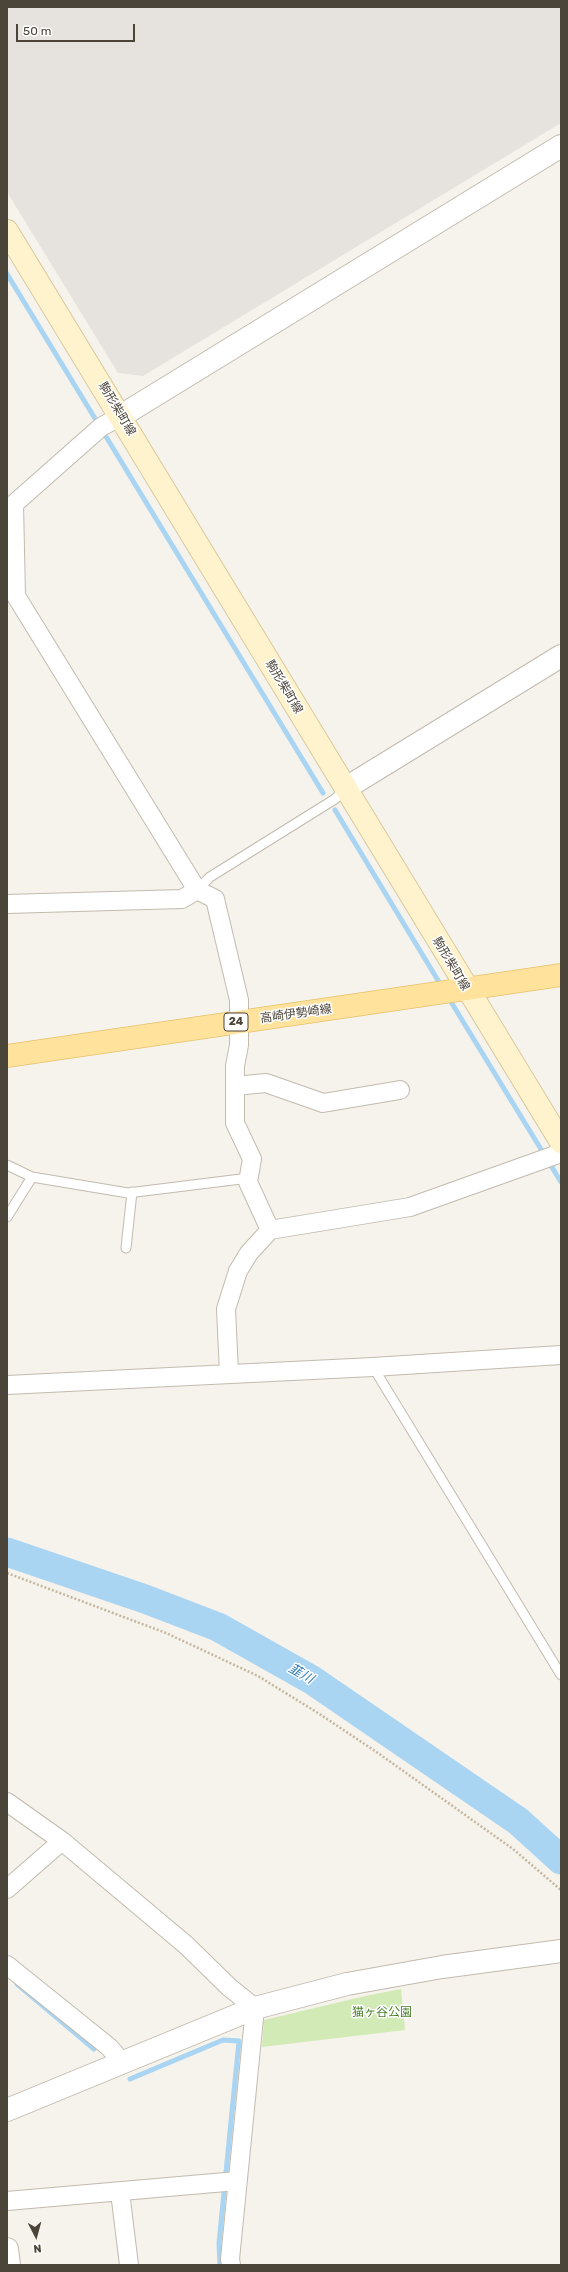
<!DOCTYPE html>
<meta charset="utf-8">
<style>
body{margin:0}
#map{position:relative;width:568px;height:2272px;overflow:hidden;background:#f6f3ec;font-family:Rubik,sans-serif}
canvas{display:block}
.frame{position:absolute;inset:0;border:8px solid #4b4439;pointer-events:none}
.north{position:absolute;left:16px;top:2216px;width:40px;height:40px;-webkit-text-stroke:3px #fff;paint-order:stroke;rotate:174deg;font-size:11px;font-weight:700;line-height:16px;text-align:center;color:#4b4439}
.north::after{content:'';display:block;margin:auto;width:14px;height:18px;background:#4b4439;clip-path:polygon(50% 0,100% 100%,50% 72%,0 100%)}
.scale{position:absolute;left:16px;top:24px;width:119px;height:18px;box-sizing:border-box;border:2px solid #4b4439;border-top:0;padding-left:5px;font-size:12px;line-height:14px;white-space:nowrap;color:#4b4439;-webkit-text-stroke:3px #fff;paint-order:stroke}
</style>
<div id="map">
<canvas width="568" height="2272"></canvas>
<div class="frame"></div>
<div class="north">N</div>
<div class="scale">50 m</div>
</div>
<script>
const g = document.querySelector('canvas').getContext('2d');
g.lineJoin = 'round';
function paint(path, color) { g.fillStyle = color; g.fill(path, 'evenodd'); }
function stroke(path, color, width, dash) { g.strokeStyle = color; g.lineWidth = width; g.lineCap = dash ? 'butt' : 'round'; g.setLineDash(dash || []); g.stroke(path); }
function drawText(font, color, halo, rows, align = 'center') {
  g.font = font + ' Rubik,"Noto Sans JP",sans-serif'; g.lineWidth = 3; g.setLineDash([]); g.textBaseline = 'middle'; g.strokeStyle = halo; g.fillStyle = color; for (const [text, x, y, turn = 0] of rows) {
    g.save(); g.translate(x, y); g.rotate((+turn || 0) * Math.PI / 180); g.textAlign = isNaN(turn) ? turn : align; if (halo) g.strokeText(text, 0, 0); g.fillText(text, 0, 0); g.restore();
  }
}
paint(new Path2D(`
 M7,7H561V123L143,376L118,373L7,192Z`), '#e6e2dd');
paint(new Path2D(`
 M401,1989L405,2030L262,2047L264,2020L365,1996Z`), '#d2eab5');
stroke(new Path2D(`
 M7,274L323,793
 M335,810L442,987
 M448,997L561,1182
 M17,1984L94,2049
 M130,2079L223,2040L239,2041L219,2243L220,2265`), '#a9d4f2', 5);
stroke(new Path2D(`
 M7,1552L145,1599L218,1627L312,1680L518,1821L561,1860`), '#a9d4f2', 29);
const service = new Path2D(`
 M197,890L210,877L335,799L346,788
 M7,1165L32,1177L128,1193L249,1178
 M7,1217L32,1177
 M126,1248L132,1192
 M373,1367L561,1675`);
const minor = new Path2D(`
 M14,504L16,596L197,890L215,899L239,1000V1045L235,1066V1123L252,1159L248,1182L270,1230
 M7,508L14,504L101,427L121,416
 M7,904L182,899L197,890
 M235,1086L266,1083L323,1103L400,1090
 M229,1373L226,1309L238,1271L249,1253L270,1230L410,1207L561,1153
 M7,1385L373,1367L561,1355
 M7,1802L62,1841L186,1945L229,1987L255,2008L230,2259L231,2265
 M7,1889L62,1841
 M7,1965L109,2047L122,2062
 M120,2192L129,2265
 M7,2201L237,2181`);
const tertiary = new Path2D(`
 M121,416L561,146
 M346,788L561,656
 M7,2110L255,2008L347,1984L442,1967L561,1951
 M7,2249L9,2265`);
const secondary = new Path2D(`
 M7,231L561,1142`);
const primary = new Path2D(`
 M7,1056L561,975`);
stroke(service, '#c2bbae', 11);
stroke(minor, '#c2bbae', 20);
stroke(tertiary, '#c2bbae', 24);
stroke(secondary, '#d6c79b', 24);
stroke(primary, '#e6c16a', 24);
stroke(new Path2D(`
 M7,1573L166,1633L258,1676L318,1713L378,1753L513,1849L561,1890`), '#c4b79f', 2.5, [2, 2]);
stroke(service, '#fff', 9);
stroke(minor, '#fff', 18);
stroke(tertiary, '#fff', 22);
stroke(secondary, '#fff3cd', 22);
stroke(primary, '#ffe39c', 22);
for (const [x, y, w] of [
 [236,1022,24]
]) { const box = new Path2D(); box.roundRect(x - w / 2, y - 9, w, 18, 3); g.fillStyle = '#fff'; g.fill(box); stroke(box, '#4b4439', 1); }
drawText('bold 11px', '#4b4439', null, [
 ["24",236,1022]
]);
drawText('12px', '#4b4439', '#fff', [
 ["駒形柴町線",117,409,59],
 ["駒形柴町線",284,687,59],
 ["駒形柴町線",451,964,59],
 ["高崎伊勢崎線",296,1014,-8]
]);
drawText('12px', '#4a7f2a', '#fff', [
 ["猫ヶ谷公園",382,2013]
]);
drawText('italic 13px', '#2e7ab2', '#fff', [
 ["韮川",301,1674,30]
]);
</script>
